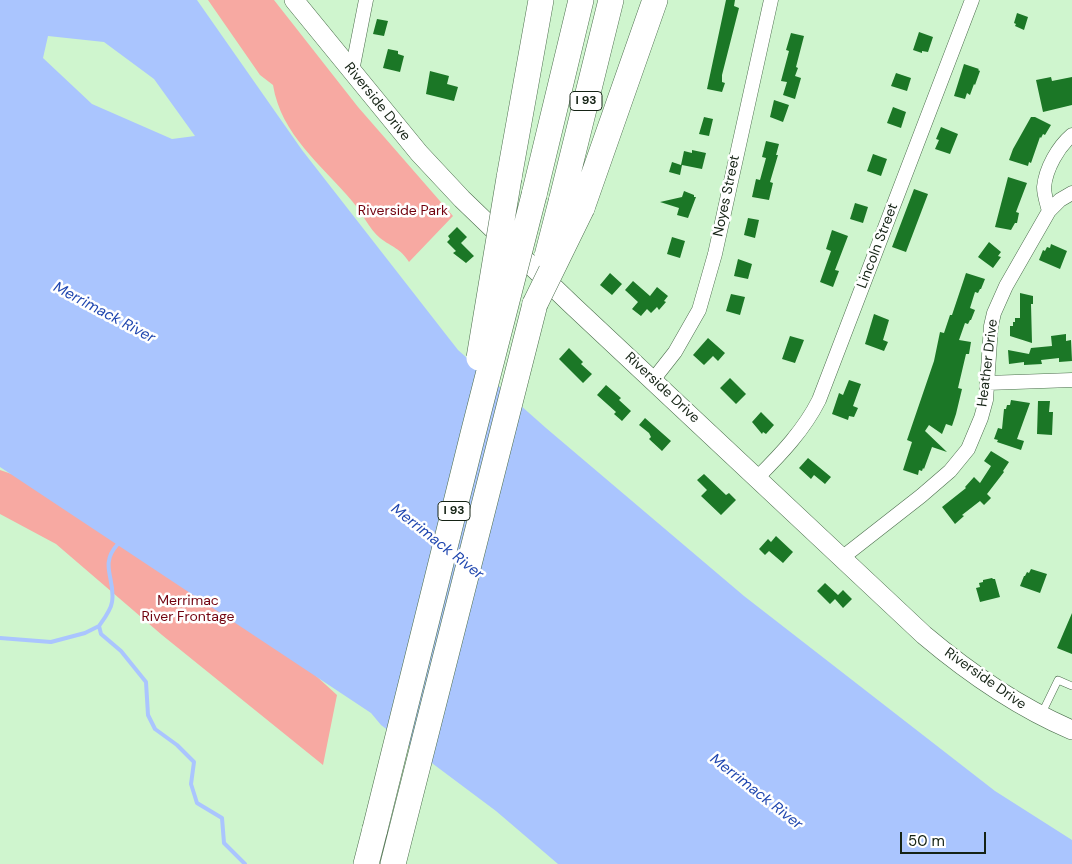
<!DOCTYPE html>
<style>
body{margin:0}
#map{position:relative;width:1072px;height:864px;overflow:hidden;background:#cff5ce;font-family:"DM Sans",sans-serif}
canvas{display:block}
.scale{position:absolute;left:900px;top:832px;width:86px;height:22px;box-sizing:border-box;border:2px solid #152315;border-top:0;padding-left:6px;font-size:15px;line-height:18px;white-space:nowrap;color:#152315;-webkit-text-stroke:4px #fff;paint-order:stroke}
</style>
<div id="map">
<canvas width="1072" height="864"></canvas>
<div class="scale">50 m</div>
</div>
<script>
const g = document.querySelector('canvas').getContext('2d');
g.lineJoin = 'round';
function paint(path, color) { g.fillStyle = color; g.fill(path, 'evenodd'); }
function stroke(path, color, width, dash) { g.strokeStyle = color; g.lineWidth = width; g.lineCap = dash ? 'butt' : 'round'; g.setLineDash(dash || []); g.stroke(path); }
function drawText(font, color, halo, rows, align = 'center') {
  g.font = font + ' "DM Sans",sans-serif'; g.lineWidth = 5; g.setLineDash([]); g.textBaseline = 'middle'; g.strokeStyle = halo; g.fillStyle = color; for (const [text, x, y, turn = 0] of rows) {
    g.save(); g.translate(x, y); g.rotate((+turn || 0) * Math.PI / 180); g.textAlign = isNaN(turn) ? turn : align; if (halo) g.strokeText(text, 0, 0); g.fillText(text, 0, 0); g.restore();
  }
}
paint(new Path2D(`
 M208,0H274L358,107L453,216L409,262C399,247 393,248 380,238C369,229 362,212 352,201C322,165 281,135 273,85L260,75Z
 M0,470L58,490L292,654L337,695L323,765L162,635L56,544L0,514Z`), '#f7a9a2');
paint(new Path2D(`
 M0,0H197L302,150L458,350L546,428L744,596L995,791L1072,840V864H558L496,811L381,725L371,713L0,467ZM48,36L104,42L154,79L195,136L172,139L92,104L43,58Z`), '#aac5fe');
stroke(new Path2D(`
 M117,545C99,565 116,580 112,602C111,610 104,619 99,626L101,634L121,651L146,682L148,715L155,729L177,745L194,762L191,784L197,803L222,818L224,843L245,864
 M0,638L51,642L85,633L99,626`), '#aac5fe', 4);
paint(new Path2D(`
 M726,0H735L734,6L739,8L722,75V82L725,83L722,92L707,89Z
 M1017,13L1028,17L1024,30L1015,26L1016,24L1014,23Z
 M377,19L388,21L384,36L373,34Z
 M919,32L933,37L928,52L922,51V53L913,50Z
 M791,33L804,36L796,67L798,68L795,76L801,78L795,99L783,95L787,82L781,81L789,51L786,50Z
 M388,49L398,51V54L404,56L400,72L383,68Z
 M964,64L979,69L978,70L980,71L975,85L974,84L970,95L967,93L965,99L954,96Z
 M430,71L449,76L447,84L458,87L454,101L426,94Z
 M896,73L911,78L907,91L891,86Z
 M1051,77L1052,81L1072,77V105L1043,112L1036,80Z
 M774,100L789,105L783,122L770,117Z
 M893,107L906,112L901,128L887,123Z
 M704,117L713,119L709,136L699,134Z
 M1031,117H1035L1051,125L1045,135L1043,134L1041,138L1040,137L1031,163L1029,162L1028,166L1009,160L1013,149Z
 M941,127L958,134L950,154L935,149L939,140L936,139Z
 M766,141L779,144L776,155H778L770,182L773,183L769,200L752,197L756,179L760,180L766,158L762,157Z
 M692,150L706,153L702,169L682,165L680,175L669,172L672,162L681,165L684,151L692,153Z
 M873,154L887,159L881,176L867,171Z
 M1008,177L1027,183L1016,212L1019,213L1017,223H1015L1011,230L995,227Z
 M914,189L928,194L906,252L892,247Z
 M684,191L694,195V197H696L688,218L677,215L679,208L660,202L682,197Z
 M855,203L868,207L863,223L850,219Z
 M748,218L759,220L755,238L744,235Z
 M457,227L467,237L461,243L474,256L466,263L453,253L456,251L447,242L450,239L448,236Z
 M832,230L848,236L835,270L839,271L833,287L820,282L831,251L826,249Z
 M672,237L685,241L680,258L667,254Z
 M989,242L1001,252L998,256L1001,257L993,268L978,257Z
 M1051,244L1067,251L1060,269L1039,260L1043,250L1045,251L1047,247L1050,248Z
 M738,259L752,264L748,279L734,276Z
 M610,273L622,284L612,295L600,285Z
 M966,273L985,279L981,289H980L978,293L975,292L970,308L975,310L971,320H970L968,324L965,323L959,340L971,342L969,354H966L958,388L962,389L956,414L952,426L946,424L942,434L929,425L925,431L947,452L932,447L924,469L923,468L922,471L919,470L918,475L903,470L912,442L907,440L934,361L940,332L944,333L950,315H952Z
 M633,281L650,296L657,287L668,296L664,301L666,302L659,310L657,307L651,313L647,309L641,316L632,309L638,302L625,290Z
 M1020,293L1033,296V304H1031L1032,343L1010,336V326H1013V322H1015V318H1020Z
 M731,294L745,297L740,315L726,311Z
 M874,314L889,320L883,340L888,342L884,351L865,344Z
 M1066,334V341L1071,340L1072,361L1059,362V358L1041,360L1042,364L1024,365V362L1009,364L1008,350L1029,354L1031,348L1052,346L1051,336Z
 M790,336L804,340L795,363L782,359Z
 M708,338L725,353L718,361L713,356L704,365L693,355Z
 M569,348L583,362L581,364L592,374L583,383L559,359Z
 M730,378L746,394L736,404L720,388Z
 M849,380L861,384L853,406L858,408L854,417L849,416L848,420L832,414L839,393L843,395Z
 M606,385L621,398L619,400L631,411L622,421L614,414L616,412L597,395Z
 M1011,400L1030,403L1017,439L1024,441L1021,450L997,442L998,440L994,439L998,428L1002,429L1004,409H1006L1007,405H1010Z
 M1038,401H1050L1049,412H1053L1052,435L1037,434Z
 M761,412L774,425L766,434L763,432L762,434L752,422Z
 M645,418L671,441L662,451L649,439L651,437L649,433L639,425Z
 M991,451L1009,462L1003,471L1004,472L987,494L991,498L984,505L980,501L962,515L964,516L955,524L942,507L966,488L965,487L974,477L980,483L991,466L984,461Z
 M808,458L831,477L825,484L814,475L811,479L799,468Z
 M704,474L726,495L729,493L736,500L721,515L701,496L707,490L697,480Z
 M776,536L793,552L783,563L769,551L765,555L759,549L768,539L771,542Z
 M1031,569L1047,574L1040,593L1020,586L1024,576H1025L1027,572L1029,573Z
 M992,578L993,579H995L1000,597L980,602L976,588L980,587L979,583L983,582V580Z
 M825,583L838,595L843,590L852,599L843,608L835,599L830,604L817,591Z
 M1072,613V654L1057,648Z`), '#1b7726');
const lane = new Path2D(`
 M1041,715L1058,680L1072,686`);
const street = new Path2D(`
 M352,71L366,0
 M1049,211C1047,203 1044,195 1044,187C1046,168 1058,147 1072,135
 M653,380L675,352L699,310L715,254L771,0
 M987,383L1072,380
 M758,477C781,454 804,430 819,400L972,0
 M843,557L921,496L950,471L968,449L981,418L986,400L991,326L994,313L1006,286L1049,211L1060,200L1072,193`);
const secondary = new Path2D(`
 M294,0L419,153L462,199L571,304L924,635C969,673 1018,707 1072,730`);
const highway = new Path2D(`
 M509,178L541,0
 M534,195L581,0
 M561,202L611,0
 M582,208L655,0
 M366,864L375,829
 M393,864L535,304`);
stroke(lane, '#4c6e4d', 8);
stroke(street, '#4c6e4d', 15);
stroke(secondary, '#4c6e4d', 20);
stroke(highway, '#4c6e4d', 26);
stroke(lane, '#fff', 7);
stroke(street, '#fff', 14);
stroke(secondary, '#fff', 19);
stroke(highway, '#fff', 25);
const highwayBridge = new Path2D(`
 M547,256L561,202
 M535,304L582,208
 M479,358L509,178
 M375,829L473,434L534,195`);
stroke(highwayBridge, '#4c6e4d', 26, []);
stroke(highwayBridge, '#fff', 25);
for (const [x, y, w] of [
 [586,101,32],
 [454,511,32]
]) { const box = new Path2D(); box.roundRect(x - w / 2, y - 9.5, w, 19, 4); g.fillStyle = '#fff'; g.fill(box); stroke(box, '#152315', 1); }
drawText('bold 12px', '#152315', null, [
 ["I 93",586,101],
 ["I 93",454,511]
]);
drawText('14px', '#152315', '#fff', [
 ["Riverside Drive",377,102,51],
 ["Noyes Street",727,196,-78],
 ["Lincoln Street",878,246,-69],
 ["Heather Drive",988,363,-83],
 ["Riverside Drive",662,388,43],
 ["Riverside Drive",985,679,35]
]);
drawText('14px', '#72030f', '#fff', [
 ["Riverside Park",403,211],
 ["Merrimac",188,601],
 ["River Frontage",188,617]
]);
drawText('italic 15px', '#1f46af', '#fff', [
 ["Merrimack River",104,313,28],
 ["Merrimack River",437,542,38],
 ["Merrimack River",756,792,38]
]);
</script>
